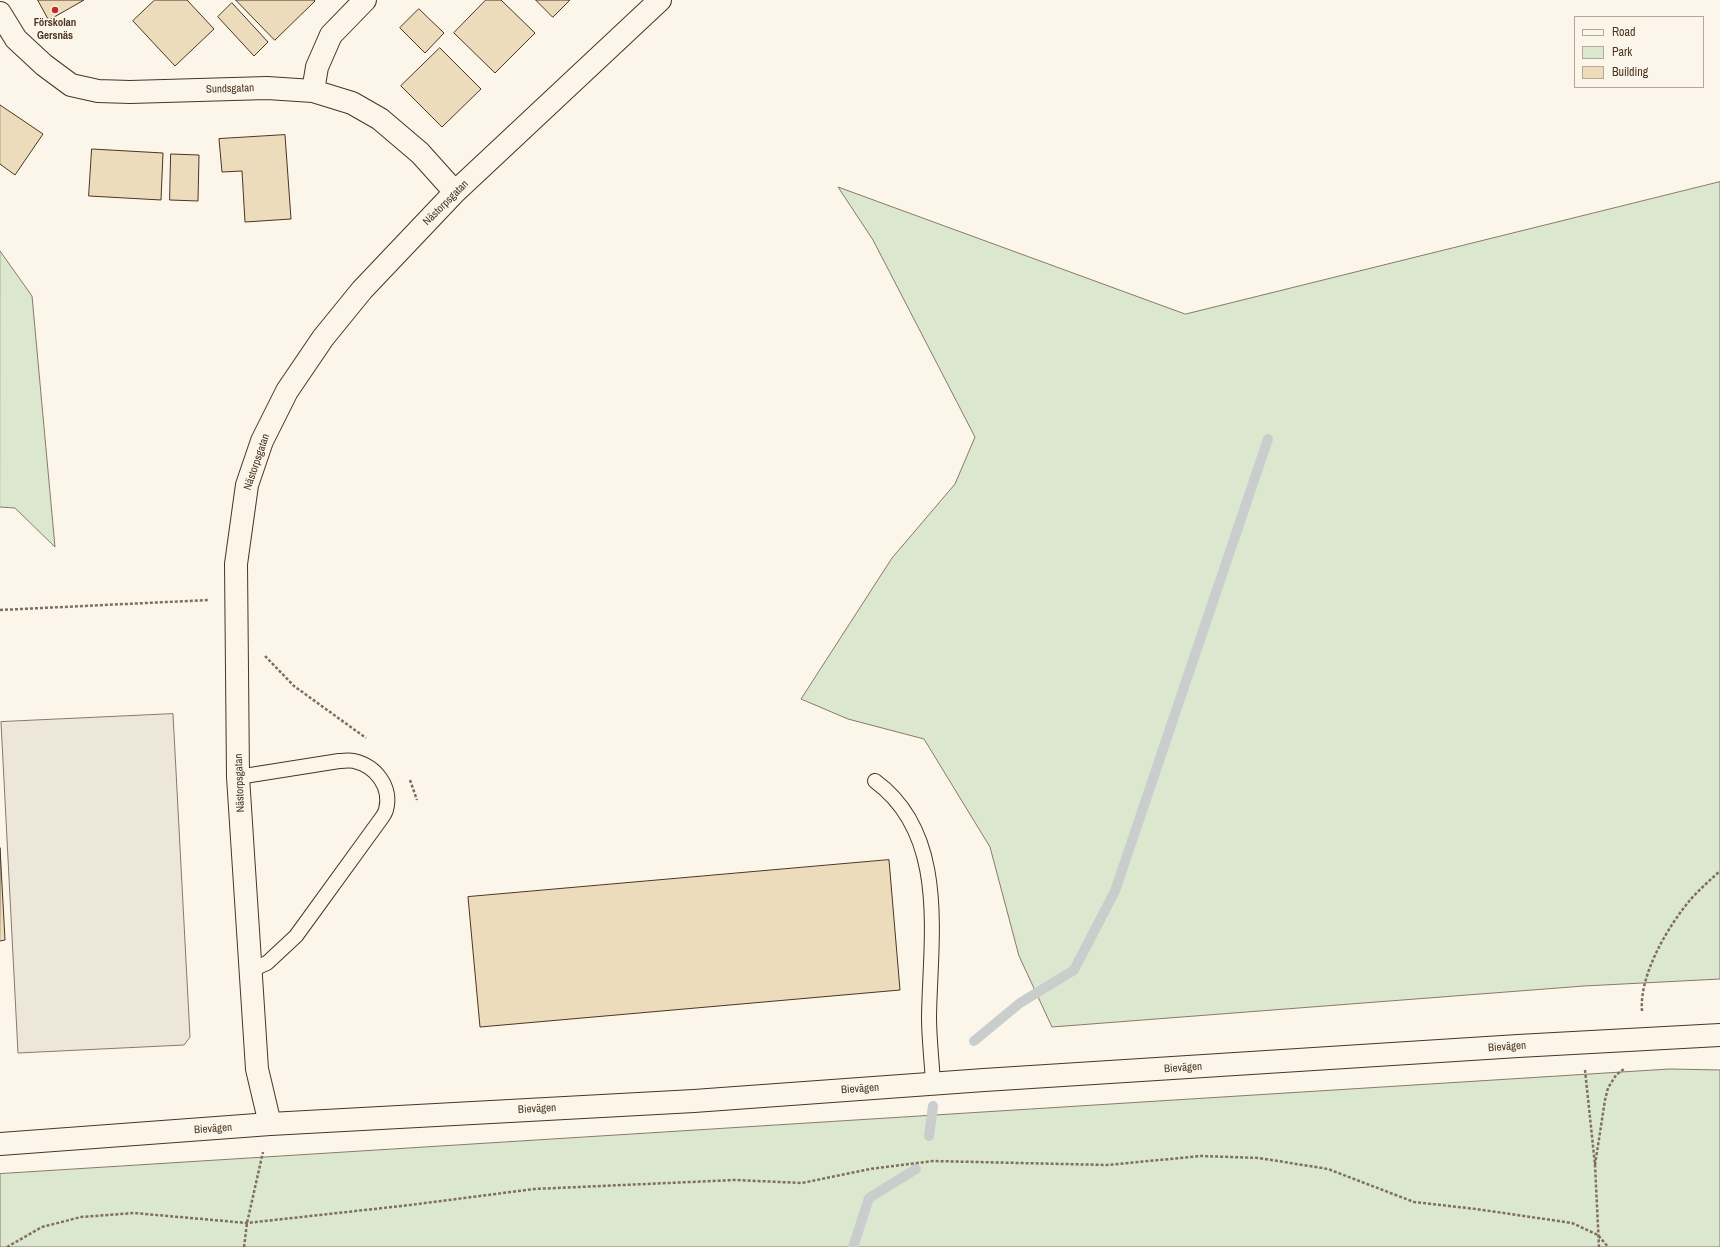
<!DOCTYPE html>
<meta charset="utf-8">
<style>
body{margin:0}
#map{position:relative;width:1720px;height:1247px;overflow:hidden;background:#fbf6e9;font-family:"Archivo Narrow",sans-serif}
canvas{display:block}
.legend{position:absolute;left:1574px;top:16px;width:130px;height:72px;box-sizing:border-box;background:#fbf6e9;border:1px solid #b4a999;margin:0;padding:5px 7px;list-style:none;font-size:12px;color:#4a3520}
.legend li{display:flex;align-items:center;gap:8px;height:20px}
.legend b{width:20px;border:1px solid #b4a999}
</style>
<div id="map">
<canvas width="1720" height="1247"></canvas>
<ul class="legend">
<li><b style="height:5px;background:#fbf6e9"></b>Road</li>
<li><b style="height:11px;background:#dce7d0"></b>Park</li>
<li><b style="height:11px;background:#ecdcbc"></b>Building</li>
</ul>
</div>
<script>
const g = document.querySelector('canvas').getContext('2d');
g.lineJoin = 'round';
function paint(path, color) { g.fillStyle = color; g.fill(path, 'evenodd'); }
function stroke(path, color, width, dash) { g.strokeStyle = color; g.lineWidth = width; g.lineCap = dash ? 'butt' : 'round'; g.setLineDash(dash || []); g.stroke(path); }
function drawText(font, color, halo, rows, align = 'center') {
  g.font = font + ' "Archivo Narrow",sans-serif'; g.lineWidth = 3; g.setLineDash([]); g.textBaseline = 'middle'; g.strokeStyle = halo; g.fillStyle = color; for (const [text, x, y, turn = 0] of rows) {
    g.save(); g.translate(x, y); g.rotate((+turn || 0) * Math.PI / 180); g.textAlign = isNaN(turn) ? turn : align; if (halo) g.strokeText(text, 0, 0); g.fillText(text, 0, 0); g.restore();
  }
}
const green = new Path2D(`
 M1720,182V979L1584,986L1052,1027L1019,956L990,847L924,739L848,719L801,699L892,558L955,484L975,437L873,240L838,187L1185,314Z
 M0,251L32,296L55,547L15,508L0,507Z
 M1670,1069L1720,1070V1247H0V1174Z`);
paint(green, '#dce7d0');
stroke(green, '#887966', 1);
const parking = new Path2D(`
 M173,714L190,1037L184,1045L18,1053L1,722Z`);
paint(parking, '#ede7d9');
stroke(parking, '#887966', 1);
stroke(new Path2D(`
 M974,1041L1020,1003L1074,970L1115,891L1268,439
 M929,1136L933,1106
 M853,1247L869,1198L916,1169`), '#c9cecd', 10);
const building = new Path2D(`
 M38,0H84L49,20Z
 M155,0H187L214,29L175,66L133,21Z
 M236,0H314L315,1L275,40Z
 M486,0H501L535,33L495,73L454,33Z
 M536,0H570L553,17Z
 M232,3L268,42L254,56L218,17Z
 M419,9L444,33L425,53L400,28Z
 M440,48L481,89L442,127L401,86Z
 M0,105L43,134L15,175L0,164Z
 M285,135L291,219L245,222L242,171L222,172L219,139Z
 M92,149L163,153L161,200L89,196Z
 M171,154L199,155L198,201L170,200Z
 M0,848L5,940L0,941Z
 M889,860L900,990L480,1027L468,897Z`);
paint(building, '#ecdcbc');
stroke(building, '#4a3520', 1);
const service = new Path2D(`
 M238,777L339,761C344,761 349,760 354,761C376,766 392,787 386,810C385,814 381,819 378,823L296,936L267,963L251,970
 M875,781C949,835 930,939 929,1017C929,1039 932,1062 933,1084`);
const minor = new Path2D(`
 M0,13L16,39L44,65L71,85L98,91L130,92L267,88L313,91L352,103L380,119L420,153L455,192
 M313,91L317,67L331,35L365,0
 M270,1124L257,1069L238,777L236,564L247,485L262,441L287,391L323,338L362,290L455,192L660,0`);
const tertiary = new Path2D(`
 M0,1144L270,1124L694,1101L984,1080L1518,1046L1720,1035`);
stroke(service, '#4a3520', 16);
stroke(minor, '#4a3520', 24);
stroke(tertiary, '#4a3520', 24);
stroke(new Path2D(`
 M0,610L209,600
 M265,656L294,686L366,738
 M410,780L417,800
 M1642,1011C1639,975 1668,926 1691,899C1700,889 1710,880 1720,871
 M1585,1070L1595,1165L1599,1247
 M1595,1165L1605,1100L1608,1088L1616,1075L1624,1069
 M7,1247L42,1227L81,1217L134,1213L247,1223L410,1205L534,1189L735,1180L802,1183L870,1169L933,1161L1107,1165L1201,1156L1259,1158L1328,1169L1414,1202L1476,1209L1572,1223L1598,1235L1608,1247
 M244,1247L247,1223L263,1152`), '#7f6f5c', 2.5, [3, 2]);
stroke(service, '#fbf6e9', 14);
stroke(minor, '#fbf6e9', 22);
stroke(tertiary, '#fbf6e9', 22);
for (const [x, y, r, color] of [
 [55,10,4,"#c62828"]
]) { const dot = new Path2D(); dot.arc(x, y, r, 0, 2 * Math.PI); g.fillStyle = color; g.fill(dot); stroke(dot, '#fbf6e9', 1.5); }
drawText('bold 11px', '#4a3520', '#fbf6e9', [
 ["Förskolan",55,23],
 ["Gersnäs",55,36]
]);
drawText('11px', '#4a3520', '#fbf6e9', [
 ["Sundsgatan",230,89,-2],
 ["Nästorpsgatan",446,203,-45],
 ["Nästorpsgatan",257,462,-71],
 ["Nästorpsgatan",240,783,-92],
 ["Bievägen",1507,1047,-4],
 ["Bievägen",1183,1068,-4],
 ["Bievägen",860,1089,-4],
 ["Bievägen",537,1109,-3],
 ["Bievägen",213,1129,-4]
]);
</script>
